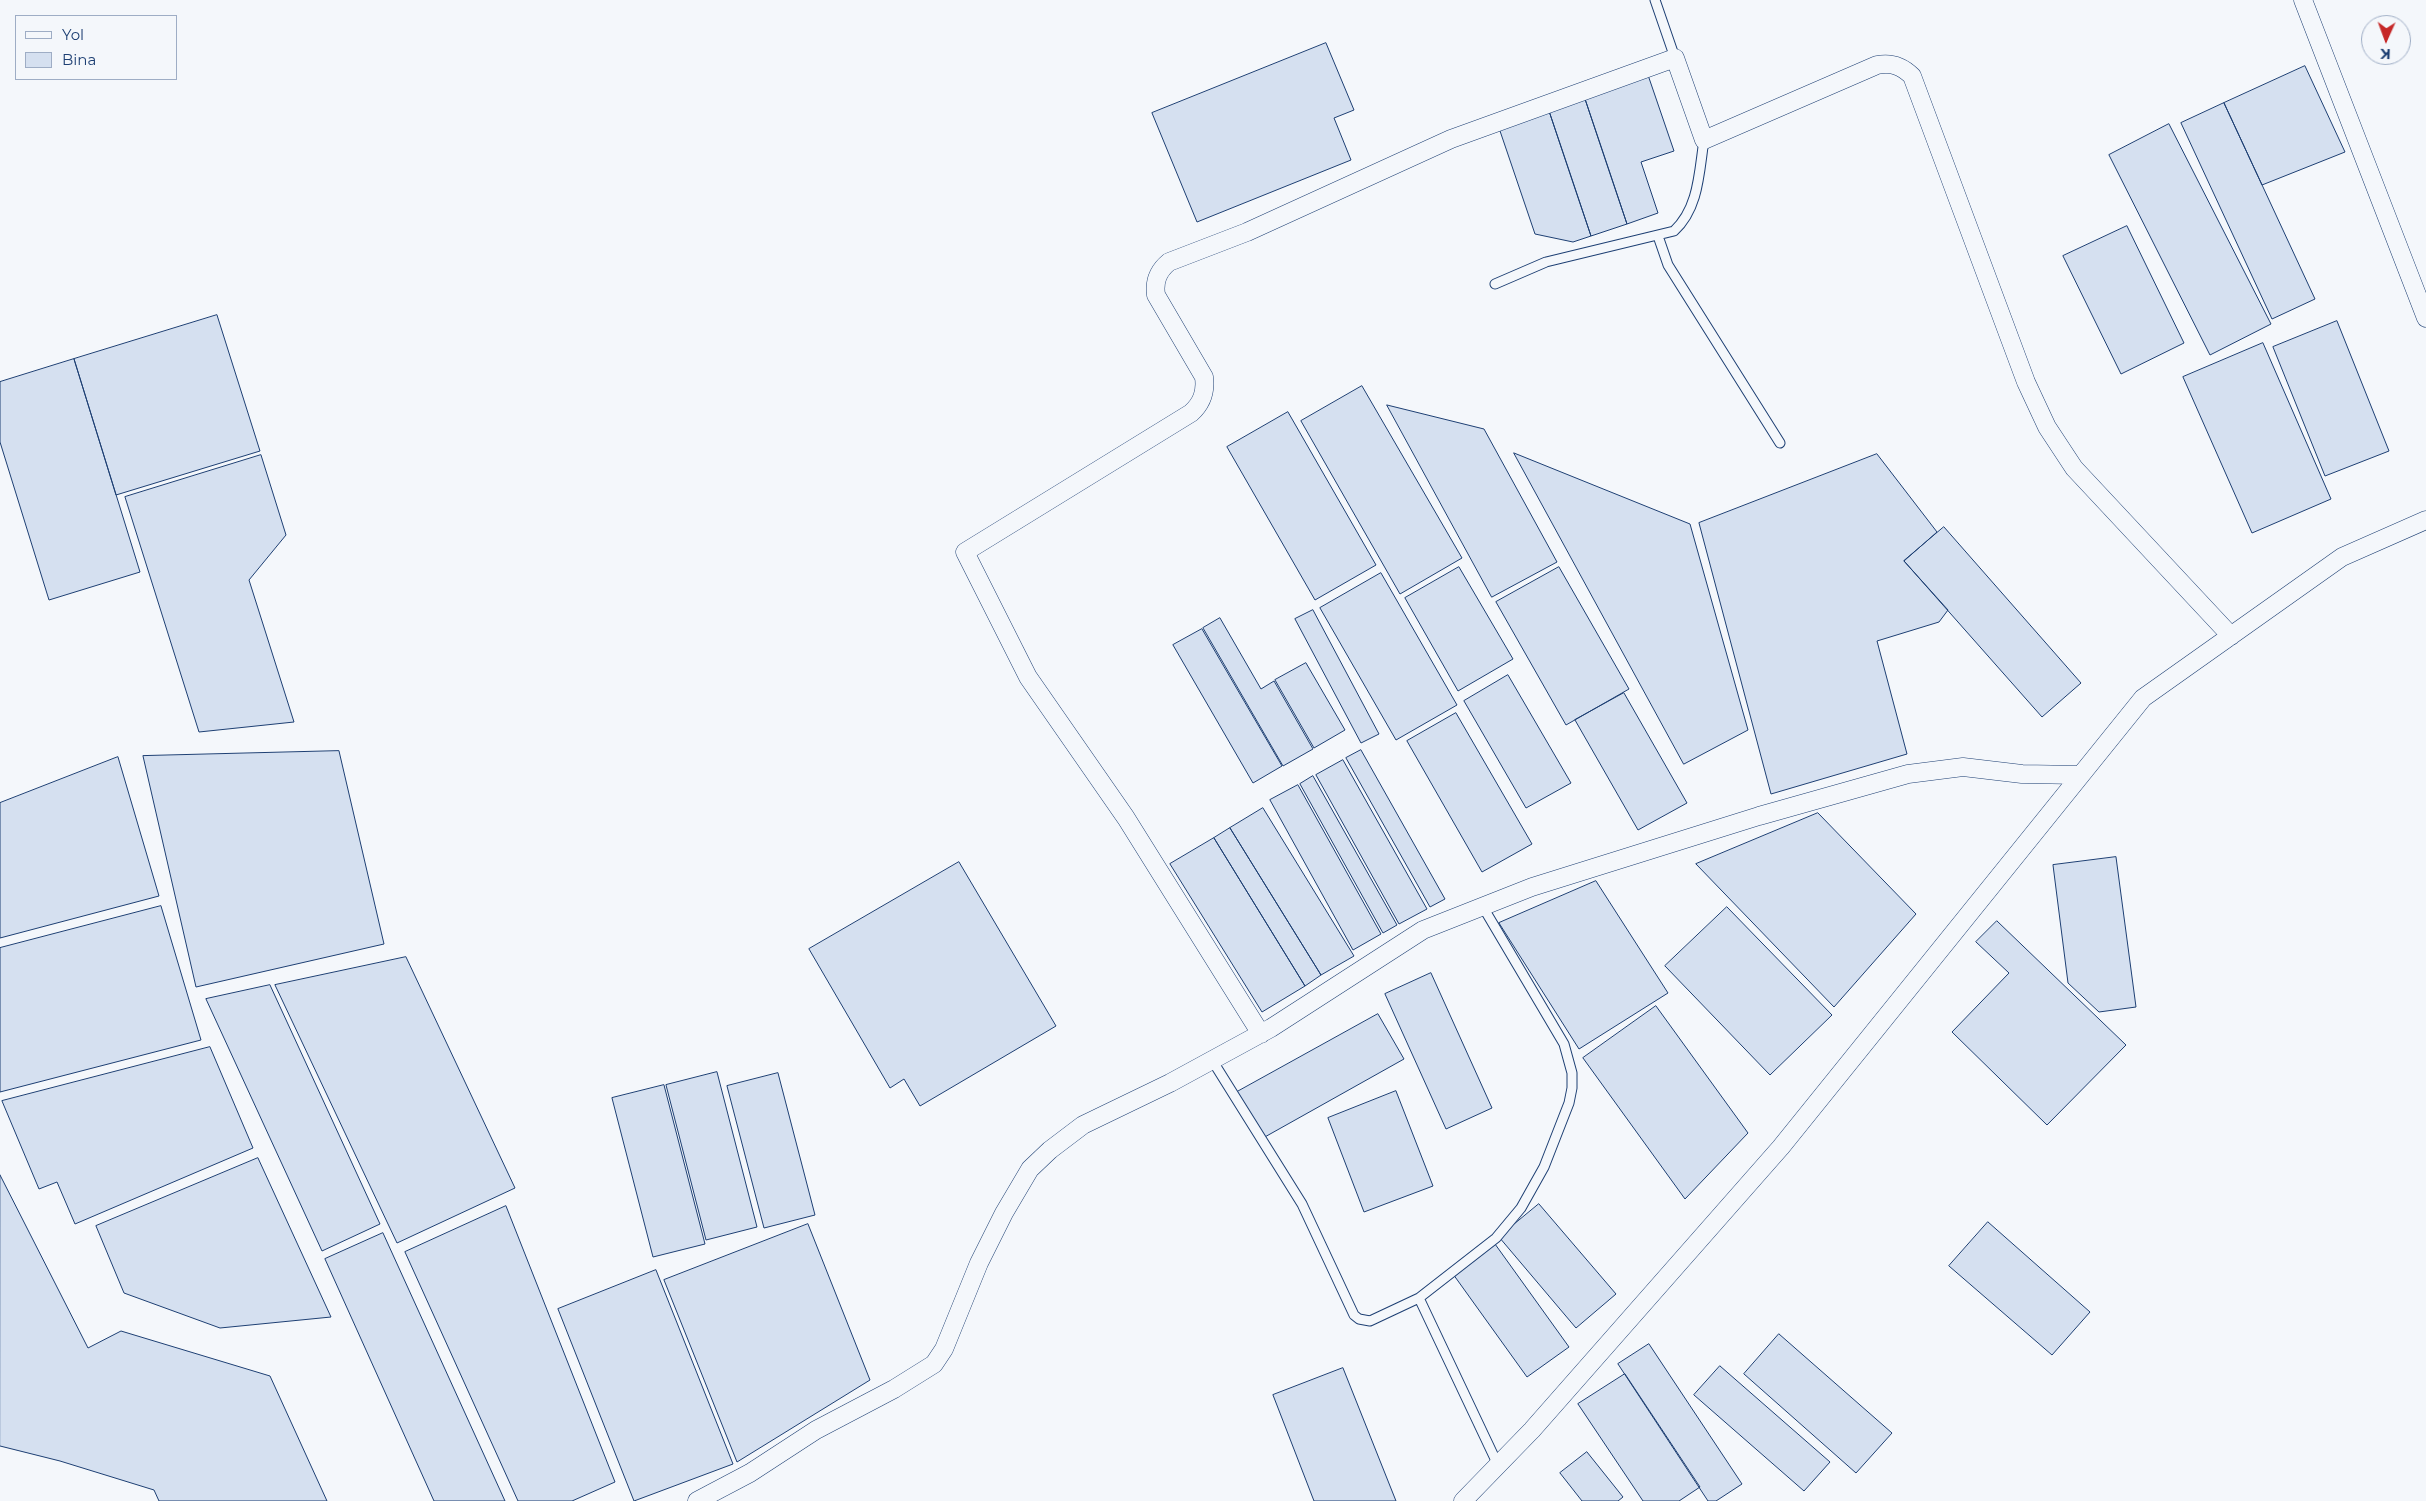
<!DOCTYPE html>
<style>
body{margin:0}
#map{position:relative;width:2426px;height:1501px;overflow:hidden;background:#f4f7fb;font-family:Montserrat,sans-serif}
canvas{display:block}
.legend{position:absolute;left:15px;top:15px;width:162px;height:65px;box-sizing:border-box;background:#f4f7fb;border:1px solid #9eadc5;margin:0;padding:6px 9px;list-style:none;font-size:15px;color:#1d3f73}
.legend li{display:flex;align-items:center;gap:10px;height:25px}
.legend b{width:25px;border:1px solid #9eadc5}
.north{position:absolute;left:2361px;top:15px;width:50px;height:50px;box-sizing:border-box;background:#f4f7fb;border:1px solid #9eadc5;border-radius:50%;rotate:182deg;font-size:14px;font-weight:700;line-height:20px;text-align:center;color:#1d3f73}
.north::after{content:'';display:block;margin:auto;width:18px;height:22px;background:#c62828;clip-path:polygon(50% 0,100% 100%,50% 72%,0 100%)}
</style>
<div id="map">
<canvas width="2426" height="1501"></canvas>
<ul class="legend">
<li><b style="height:6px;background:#f4f7fb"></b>Yol</li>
<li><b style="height:14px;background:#d5e0f0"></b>Bina</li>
</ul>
<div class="north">K</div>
</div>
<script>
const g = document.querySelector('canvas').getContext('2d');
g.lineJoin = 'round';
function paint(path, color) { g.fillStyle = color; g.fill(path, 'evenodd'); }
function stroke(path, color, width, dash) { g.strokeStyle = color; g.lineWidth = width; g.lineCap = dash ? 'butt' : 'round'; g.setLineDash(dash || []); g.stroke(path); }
const building = new Path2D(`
 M1326,43L1354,110L1334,118L1351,160L1197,222L1152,113Z
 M2305,66L2345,152L2262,185L2224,103Z
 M1648,75L1674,151L1641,162L1658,213L1627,224L1584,96Z
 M1584,96L1627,224L1591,236L1548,108Z
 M2224,103L2315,299L2272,319L2181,123Z
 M1548,108L1591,236L1573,242L1535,234L1498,125Z
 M2169,124L2271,324L2210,355L2109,155Z
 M2127,226L2184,343L2121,374L2063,256Z
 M217,315L260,451L116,495L74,359Z
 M2337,321L2389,451L2325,476L2273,347Z
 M2263,343L2331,499L2252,533L2183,377Z
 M74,359L140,572L49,600L0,442V382Z
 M1362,386L1462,558L1400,594L1301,421Z
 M1387,405L1484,429L1557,562L1492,597Z
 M1288,412L1376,565L1315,600L1227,447Z
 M1514,453L1690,524L1748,730L1684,764Z
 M1877,454L1937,532L1904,561L1948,610L1939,622L1877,641L1907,754L1771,794L1699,523Z
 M261,455L286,535L249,580L294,722L199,732L125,497Z
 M1944,527L2081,683L2042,717L1904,561Z
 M1459,567L1513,659L1458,691L1405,598Z
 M1559,567L1629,689L1566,725L1496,602Z
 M1381,573L1457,705L1396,740L1320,608Z
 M1313,610L1379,734L1361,743L1295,619Z
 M1220,618L1261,689L1274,681L1313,749L1283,766L1203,628Z
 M1202,629L1282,766L1253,783L1173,645Z
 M1306,663L1345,730L1314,748L1275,680Z
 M1508,675L1571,783L1526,808L1464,701Z
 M1624,693L1687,803L1638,830L1575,720Z
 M1456,713L1532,844L1482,872L1407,741Z
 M1361,750L1445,899L1430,907L1346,758Z
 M339,751L384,944L196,987L143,756Z
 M118,757L159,896L0,938V803Z
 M1343,760L1427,909L1399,924L1316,775Z
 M1313,776L1397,925L1383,933L1300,784Z
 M1298,785L1381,934L1353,950L1270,800Z
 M1263,808L1354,956L1321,975L1230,828Z
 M1818,813L1916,914L1834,1007L1696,864Z
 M1230,828L1321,975L1305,986L1214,838Z
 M1214,838L1305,986L1262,1012L1170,864Z
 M2116,857L2136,1007L2099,1012L2068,983L2053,865Z
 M959,862L1056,1026L920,1106L904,1079L890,1088L809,949Z
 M1596,881L1668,993L1579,1049L1499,923Z
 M161,906L201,1040L0,1092V948Z
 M1727,907L1832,1015L1770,1075L1665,966Z
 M1997,921L2126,1045L2047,1125L1952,1032L2009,973L1976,942Z
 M406,957L515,1188L397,1243L275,985Z
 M1431,973L1492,1108L1446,1129L1385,994Z
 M270,985L380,1224L322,1251L206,999Z
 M1656,1006L1748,1133L1685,1199L1583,1058Z
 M1378,1014L1404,1059L1263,1138L1237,1092Z
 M210,1047L253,1148L75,1224L57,1182L39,1189L2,1101Z
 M717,1072L757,1227L706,1240L666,1085Z
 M778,1073L815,1215L764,1228L727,1086Z
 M664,1085L705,1244L653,1257L612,1098Z
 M1396,1091L1433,1186L1364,1212L1328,1118Z
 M258,1158L331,1317L220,1328L124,1293L96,1226Z
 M0,1175L88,1348L121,1331L270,1376L327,1501H159L154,1490L60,1461L0,1446Z
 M1539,1204L1616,1294L1576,1328L1499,1237Z
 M506,1206L615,1482L572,1501H518L405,1252Z
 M1988,1222L2090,1312L2052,1355L1949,1266Z
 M808,1224L870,1380L737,1462L664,1280Z
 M383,1233L505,1501H434L325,1259Z
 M1495,1244L1569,1347L1527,1377L1453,1274Z
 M656,1270L733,1464L634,1501L558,1309Z
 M1779,1334L1892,1433L1856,1473L1744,1374Z
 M1649,1344L1742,1484L1716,1501H1708L1618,1364Z
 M1720,1366L1830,1462L1804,1491L1694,1395Z
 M1343,1368L1396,1501H1314L1273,1395Z
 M1625,1374L1700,1487L1679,1501H1643L1578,1404Z
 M1587,1452L1623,1497L1618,1501H1582L1560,1473Z`);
paint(building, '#d5e0f0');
stroke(building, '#1d3f73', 1);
const service = new Path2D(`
 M1655,0L1675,58
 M1658,236L1668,265L1780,443
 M1495,284L1546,262L1674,231C1699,208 1699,172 1704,140
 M1212,1060L1302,1204L1354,1315L1359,1319L1370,1321L1419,1298L1498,1465
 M1419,1298L1496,1238L1521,1208L1544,1167L1569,1103L1572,1088V1073L1564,1044L1483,907`);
const minor = new Path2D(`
 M2303,0L2426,318
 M1261,1034L1126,818L1028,677L965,552L1191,413C1202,403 1206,392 1204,377L1156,295C1154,281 1158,271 1169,262L1247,232L1451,139L1675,58L1704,140L1877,65C1892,62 1902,66 1912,76L2026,382L2047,427L2074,468L2231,636
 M697,1501L750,1473L816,1430L894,1389L934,1364L944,1349L979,1263L1004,1213L1030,1169L1050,1150L1083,1125L1170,1083L1271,1028L1423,930L1532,887L1759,816L1908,774L1963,767L2022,774L2081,775
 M1463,1501L1532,1430L1781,1147L2143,698L2342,557L2426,520`);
stroke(service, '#1d3f73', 11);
stroke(minor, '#1d3f73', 19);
stroke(service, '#f4f7fb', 9);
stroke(minor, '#f4f7fb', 18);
</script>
